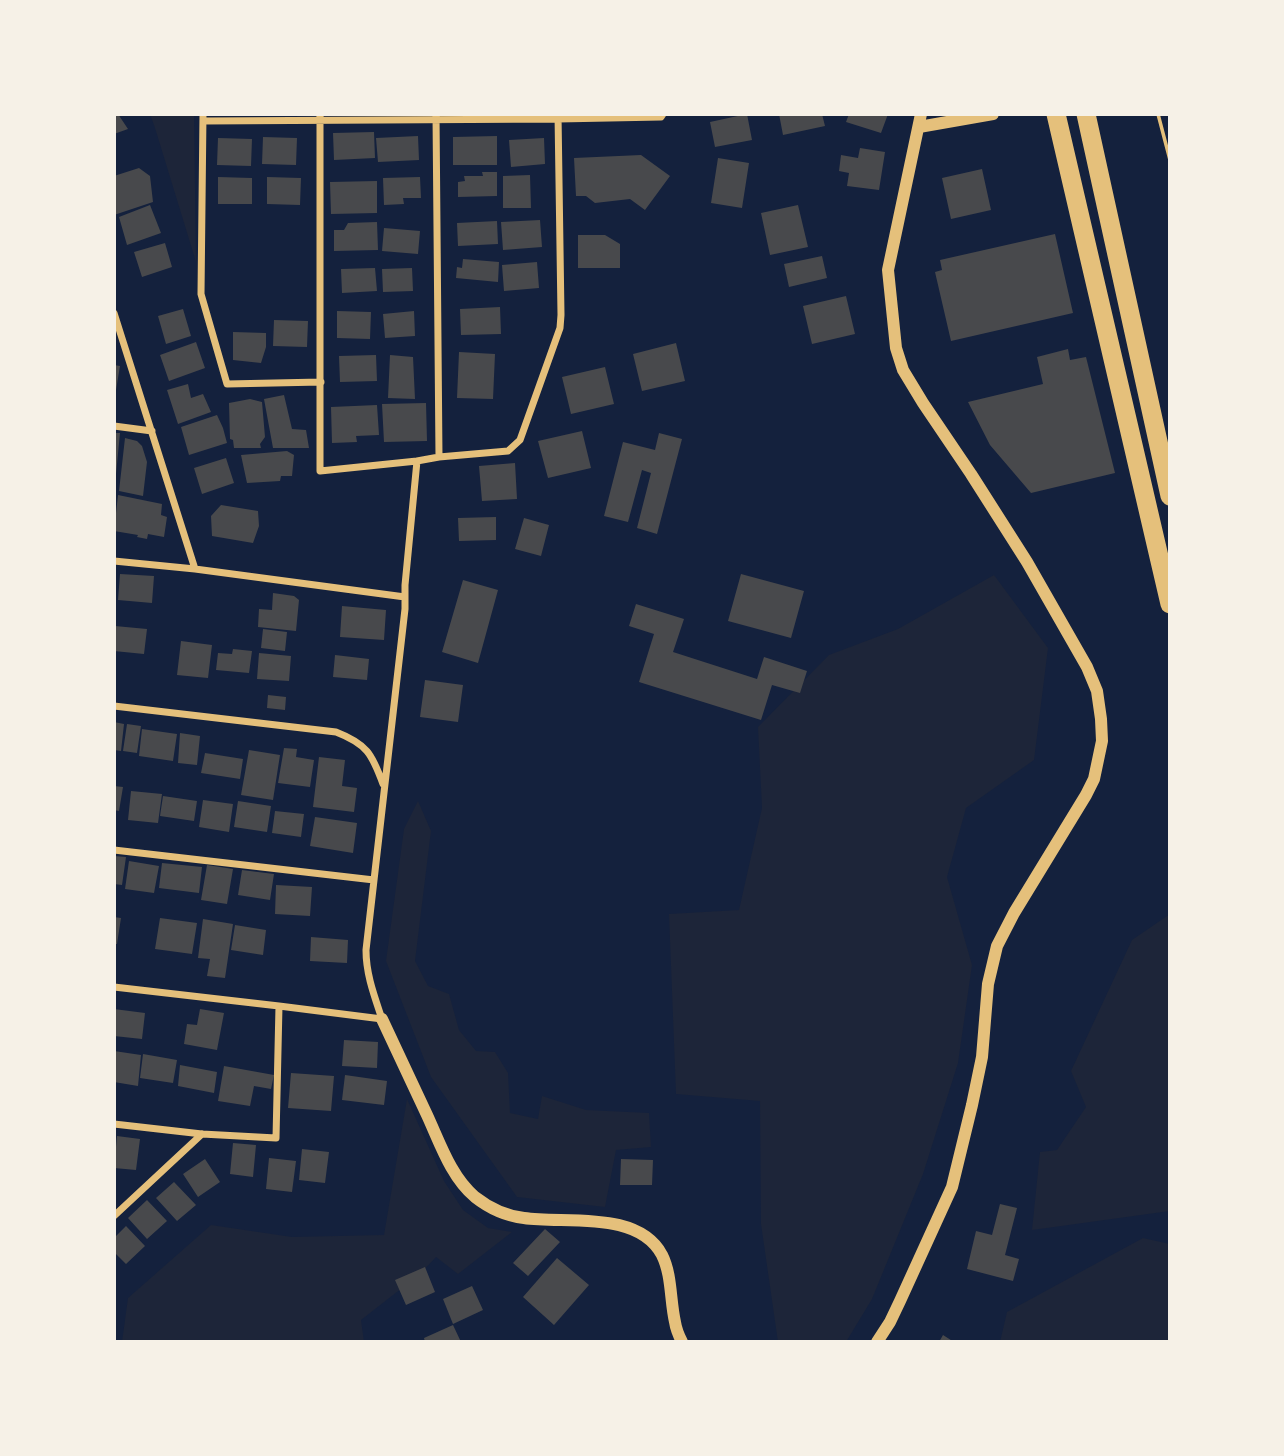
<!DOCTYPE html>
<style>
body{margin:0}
#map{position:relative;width:1284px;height:1456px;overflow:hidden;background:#14213d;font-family:"PT Sans Narrow",sans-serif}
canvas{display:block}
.frame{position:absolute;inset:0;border:116px solid #f6f1e7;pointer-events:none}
</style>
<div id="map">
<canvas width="1284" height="1456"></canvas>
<div class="frame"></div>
</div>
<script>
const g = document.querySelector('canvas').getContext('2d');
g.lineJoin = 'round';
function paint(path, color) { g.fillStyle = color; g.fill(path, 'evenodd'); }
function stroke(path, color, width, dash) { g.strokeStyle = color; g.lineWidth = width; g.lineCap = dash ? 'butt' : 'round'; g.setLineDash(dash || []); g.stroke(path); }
paint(new Path2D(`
 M150,114H194L196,262L155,128Z
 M994,575L1048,648L1034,760L966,808L947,877L972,965L958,1063L923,1174L872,1299L846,1342H778L761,1224L760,1101L676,1094L669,914L739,910L762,808L758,727L829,655L898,629Z
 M418,801L431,831L415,961L428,986L449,994L459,1030L476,1051L495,1052L508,1073L510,1113L538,1119L542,1096L586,1110L649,1113L651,1147L616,1150L605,1207L517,1197L431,1077L386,961L404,829Z
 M1170,914V1211L1032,1230L1040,1152L1057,1150L1086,1107L1071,1071L1132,940Z
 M407,1099L444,1181L463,1210L488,1228L512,1232L458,1274L436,1257L420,1274L361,1320L364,1342H122L128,1298L211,1225L292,1237L384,1235Z
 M1143,1238L1170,1244V1342H1000L1007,1312Z`), '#1d2539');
paint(new Path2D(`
 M114,114H118L128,129L114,134Z
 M747,114L752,140L715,147L710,122Z
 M779,114H822L825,126L783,135Z
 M849,114H888L881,133L846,122Z
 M374,132L375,158L334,160L333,133Z
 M418,136L419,160L378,162L376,138Z
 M497,136V165H453V137Z
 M263,137L297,138L296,165L262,164Z
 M218,138L252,139L251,166L217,165Z
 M544,138L545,164L511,167L509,140Z
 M860,148L885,152L879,190L847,186L849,173L839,171L841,155L858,158Z
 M641,155L670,176L645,210L630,199L595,203L586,196H576L574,158Z
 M718,158L749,163L742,208L711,203Z
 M139,168L150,176L153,202L114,215V176Z
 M982,169L991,210L951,219L942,178Z
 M482,172H497V196L458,197V182L465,181L464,176H483Z
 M530,175L531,208H503V176Z
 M218,177L252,178V204H218Z
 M267,177L301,178L300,205L267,204Z
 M420,177L421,198H403L404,204L384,205L383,178Z
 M377,181V213L331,214L330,182Z
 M150,205L161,233L127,245L119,217Z
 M798,205L808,247L770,255L761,213Z
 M540,220L542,247L503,250L501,222Z
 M497,221L498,244L458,246L457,223Z
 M377,222L378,250L334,251V230H344L348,223Z
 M384,228L420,231L418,254L382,251Z
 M1055,234L1073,313L951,341L935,272L942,270L940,260Z
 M578,235H605L620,244V268H578Z
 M165,243L172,267L142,277L134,252Z
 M822,256L827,278L789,287L784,264Z
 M463,259L499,262L498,282L456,278L457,267L462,268Z
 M537,262L539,288L504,291L502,265Z
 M375,268L377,291L342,293L341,269Z
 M412,268L413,291L383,292L382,269Z
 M846,296L855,334L812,344L803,306Z
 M500,307L501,334L461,335L460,309Z
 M183,309L191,336L166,344L158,316Z
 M337,311L371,312L370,339L337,338Z
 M414,311L415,336L385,338L383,314Z
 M274,320L308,321L307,347L273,346Z
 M233,332L266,333V347L261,363L233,360Z
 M196,342L205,368L169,381L160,355Z
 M676,343L685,381L642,391L633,354Z
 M1068,349L1070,360L1086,357L1115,473L1031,493L990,445L968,402L1043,384L1037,357Z
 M459,352L495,354L493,399L457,398Z
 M376,355L377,381L340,382L339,356Z
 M390,355L413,357L415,399L388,398Z
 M114,365L120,366L115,396H114Z
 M605,367L614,404L571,414L562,377Z
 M188,384L191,398L203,394L211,412L178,424L167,390Z
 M284,395L292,429L306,430L309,448H273L264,399Z
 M250,399L262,402L265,437L260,444L261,448H234L233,440L230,439L229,403Z
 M426,403L427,441L384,442L382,404Z
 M377,405L379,435L356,436L357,442L332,443L331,407Z
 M217,415L223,428L227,443L189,455L181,427Z
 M582,431L591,468L548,478L538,441Z
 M114,433H120L116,474H114Z
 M659,433L682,439L657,534L637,528L651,473L642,470L628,522L604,516L623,442L655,450Z
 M125,438L137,441L142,446L147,462L143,496L119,491Z
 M287,451L294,455L292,476H281L280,481L247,483L241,455Z
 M226,458L234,483L202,494L194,468Z
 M515,463L517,499L482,501L479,466Z
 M118,495L162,504L161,515L167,517L164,537L148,534L147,539L137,537L138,535L114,531Z
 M221,505L258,511L259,526L253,543L212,536L211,516Z
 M496,517V540L459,541L458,518Z
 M524,518L549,525L541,556L515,549Z
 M120,574L154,576L152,603L118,600Z
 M741,574L804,591L791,638L728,621Z
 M463,580L498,590L478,663L442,652Z
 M273,593L294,596L299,600L296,631L258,627L259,609L272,610Z
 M636,604L684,619L673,652L757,679L764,657L807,671L800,693L772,685L761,720L639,682L654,634L629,626Z
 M342,606L386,610L384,640L340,637Z
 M115,626L147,629L144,654L114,651Z
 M263,629L287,632L285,651L261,648Z
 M181,641L212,645L208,678L177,675Z
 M233,649L252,651L249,673L216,670L218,653L232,654Z
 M259,653L291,656L289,681L257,679Z
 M335,655L369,659L367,680L333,677Z
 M425,680L463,685L458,722L420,717Z
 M268,695L286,697L285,710L267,708Z
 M114,722L124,724L121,751L114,750Z
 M127,724L141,726L137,753L123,751Z
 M142,729L177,734L173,761L139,756Z
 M180,733L200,736L197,765L178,763Z
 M284,748L297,749L296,757L314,760L310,787L278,783Z
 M249,750L280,755L273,800L241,795Z
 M205,753L243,759L240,779L201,773Z
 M319,757L345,760L342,786L357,788L354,812L313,807Z
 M114,786L123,787L119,811L114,810Z
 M131,791L162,794L158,823L128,820Z
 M163,796L197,801L194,821L160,816Z
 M203,800L233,804L229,832L199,827Z
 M238,801L271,806L267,832L234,827Z
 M275,811L304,814L301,837L272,833Z
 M315,817L357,823L353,853L310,846Z
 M114,856L126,857L122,885L114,884Z
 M129,861L159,866L154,893L125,889Z
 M162,863L202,867L199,893L159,888Z
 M207,865L233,869L227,904L201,900Z
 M242,870L274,874L270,900L238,895Z
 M276,885L312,887L310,916L275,914Z
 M114,917L121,918L117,944H114Z
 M160,918L197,923L192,954L155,949Z
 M203,919L233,924L225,978L207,976L210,959L198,958Z
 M235,925L266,930L263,955L231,950Z
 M311,937L348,940L347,963L310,961Z
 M114,1009L145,1013L142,1039L114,1036Z
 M200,1009L224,1013L217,1050L184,1044L187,1024L197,1025Z
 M344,1040L378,1042L377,1068L342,1066Z
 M114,1051L141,1055L138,1086L114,1082Z
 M143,1054L177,1060L173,1083L140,1078Z
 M180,1065L217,1072L214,1093L178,1086Z
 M224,1066L274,1075L271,1089L254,1086L250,1106L218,1101Z
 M291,1073L334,1076L331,1111L288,1108Z
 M345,1075L387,1081L384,1105L342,1100Z
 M117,1136L140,1139L136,1170L114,1168Z
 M233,1143L256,1145L253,1177L230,1174Z
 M302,1149L329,1152L325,1183L299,1180Z
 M269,1158L296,1161L292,1192L266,1189Z
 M205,1159L220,1182L198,1197L183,1174Z
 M621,1159L653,1160L652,1185H620Z
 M174,1182L196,1205L177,1221L156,1198Z
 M147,1200L167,1221L147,1239L128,1218Z
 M1000,1204L1017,1208L1005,1255L1019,1259L1013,1281L967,1269L976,1231L992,1235Z
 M126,1226L145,1246L126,1264L114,1252V1238Z
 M545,1229L560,1242L528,1276L513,1263Z
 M557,1258L589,1285L554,1325L523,1297Z
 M425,1267L435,1292L406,1305L395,1280Z
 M472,1286L483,1310L453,1324L443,1299Z
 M453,1325L461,1342H425L424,1338Z
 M943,1335L954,1342H939Z`), '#48494c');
stroke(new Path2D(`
 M1158,114L1170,160`), '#e5c07b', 3.5);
stroke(new Path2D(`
 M203,114L201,294L227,384L321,382
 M436,114L439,457L508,451L520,440L560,328L561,315L558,114
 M203,121L558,119L661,117L663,114
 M114,313L195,569
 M114,426L152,431
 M417,461L439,457
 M114,561L195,569L405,597
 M114,706L336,732C367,744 372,754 383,784
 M114,850L374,880
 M114,987L279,1006
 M114,1124L202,1134L276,1138L279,1006L382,1019C374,995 366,974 366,950L405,609V585L417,461L320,471V114
 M114,1216L202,1134`), '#e5c07b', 7);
stroke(new Path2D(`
 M919,127L993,114
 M382,1019C397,1051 412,1083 427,1115C440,1143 451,1177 475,1197C489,1208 507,1216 524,1218C566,1224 638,1210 662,1255C672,1275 670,1300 675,1322C676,1329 679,1336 682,1342
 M877,1342L890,1322L900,1301L952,1187L972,1105L982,1057L988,984L997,946L1014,913L1086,795L1094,779L1102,741L1101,719L1097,691L1087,667L1027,562L971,474L923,403L903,370L896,348L888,270L921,114`), '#e5c07b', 12);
stroke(new Path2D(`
 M1056,114L1170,604
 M1086,114L1170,496`), '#e5c07b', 19);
</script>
